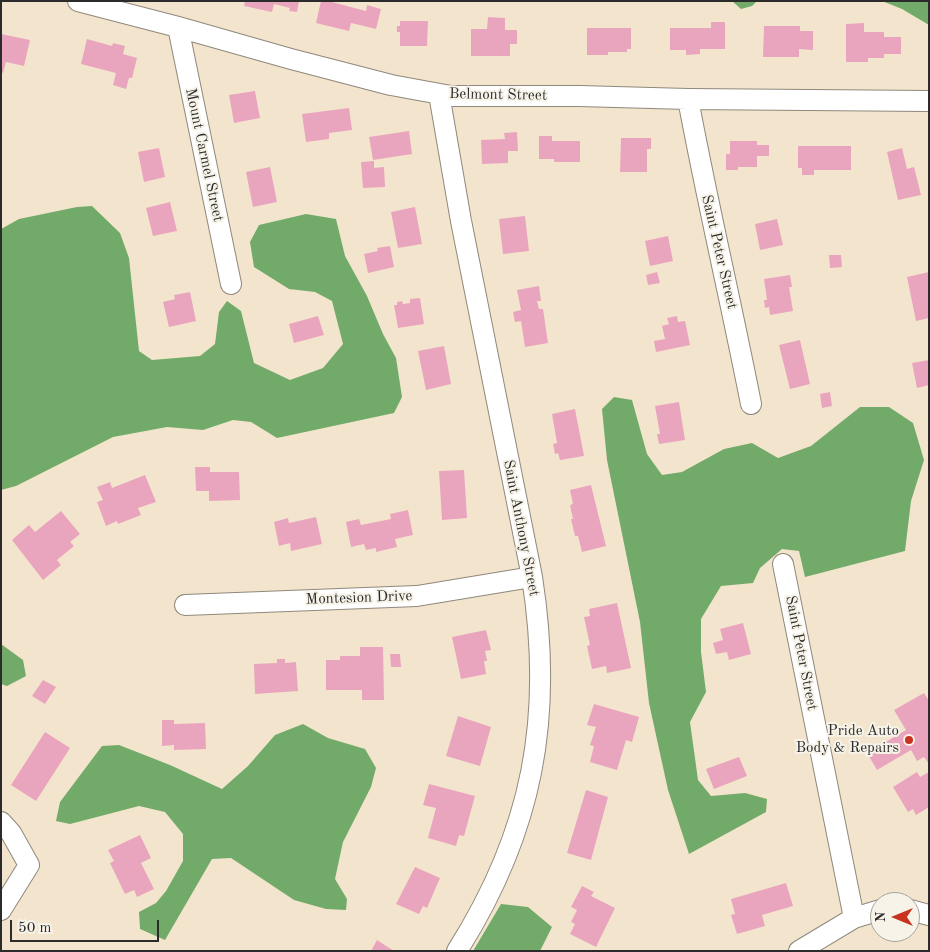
<!DOCTYPE html>
<style>
body{margin:0}
#map{position:relative;width:930px;height:952px;overflow:hidden;background:#f3e5cd;font-family:"Old Standard TT",serif}
canvas{display:block}
.frame{position:absolute;inset:0;border:2px solid #2b2b2b;pointer-events:none}
.north{position:absolute;left:870px;top:892px;width:50px;height:50px;box-sizing:border-box;background:#f7f3e8;border:1px solid #a5a39c;border-radius:50%;rotate:270deg;font-size:14px;font-weight:700;line-height:20px;text-align:center;color:#2b2b2b}
.north::after{content:'';display:block;margin:auto;width:18px;height:22px;background:#c8321e;clip-path:polygon(50% 0,100% 100%,50% 72%,0 100%)}
.scale{position:absolute;left:10px;top:920px;width:149px;height:22px;box-sizing:border-box;border:2px solid #2b2b2b;border-top:0;padding-left:6px;font-size:15px;line-height:18px;white-space:nowrap;color:#2b2b2b;-webkit-text-stroke:4px #f7f3e8;paint-order:stroke}
</style>
<div id="map">
<canvas width="930" height="952"></canvas>
<div class="frame"></div>
<div class="north">N</div>
<div class="scale">50 m</div>
</div>
<script>
const g = document.querySelector('canvas').getContext('2d');
g.lineJoin = 'round';
function paint(path, color) { g.fillStyle = color; g.fill(path, 'evenodd'); }
function stroke(path, color, width, dash) { g.strokeStyle = color; g.lineWidth = width; g.lineCap = dash ? 'butt' : 'round'; g.setLineDash(dash || []); g.stroke(path); }
function drawText(font, color, halo, rows, align = 'center') {
  g.font = font + ' "Old Standard TT",serif'; g.lineWidth = 4; g.setLineDash([]); g.textBaseline = 'middle'; g.strokeStyle = halo; g.fillStyle = color; for (const [text, x, y, turn = 0] of rows) {
    g.save(); g.translate(x, y); g.rotate((+turn || 0) * Math.PI / 180); g.textAlign = isNaN(turn) ? turn : align; if (halo) g.strokeText(text, 0, 0); g.fillText(text, 0, 0); g.restore();
  }
}
paint(new Path2D(`
 M732,1H757L752,6L741,9Z
 M882,1H929V25L902,9Z
 M92,206L120,233L129,258L139,351L152,360L200,356L215,344L219,312L227,301L241,311L254,363L290,380L323,368L343,344L332,301L315,292L289,289L254,267L250,242L259,225L306,214L336,219L345,256L367,296L383,334L396,358L402,397L394,413L277,438L251,422L233,420L203,430L167,427L113,437L16,486L1,490V229L19,219L77,207Z
 M614,397L632,400L647,454L662,475L682,472L724,449L752,443L778,458L811,446L860,407H889L913,423L924,460L911,501L905,551L805,577L799,551L782,549L760,568L753,583L721,586L701,619V652L706,692L690,722L698,780L711,796L745,793L767,799L766,812L689,854L668,790L649,703L640,622L607,460L602,409Z
 M1,644L23,660L26,676L7,686L1,684Z
 M303,724L328,738L365,749L376,768L371,787L343,842L335,879L347,899L346,910L326,909L294,900L231,858L212,859L165,940L140,929L139,912L156,903L166,891L183,861V834L165,812L139,806L70,824L56,821L60,802L102,746L119,745L170,765L222,789L248,766L275,735Z
 M501,904L528,907L552,927L540,951H473Z`), '#72ab69');
paint(new Path2D(`
 M245,1H299L297,12L289,11L290,8L274,4L272,12L244,6Z
 M321,1H328L366,11L367,5L381,9L376,29L351,23L349,31L316,23Z
 M488,17L505,18V30H517V44H510V56H471V29H487Z
 M400,21H428L427,46H400V32H397V26H400Z
 M711,22H725V49H700V54L686,55V50H670V28H711Z
 M864,23V32H884V37H901V54H884V58H868V62H846V24Z
 M764,26H800V31H813V50L799,49V57H763Z
 M587,28H631V49H627V52H608V55H587Z
 M1,34L30,40L24,66L6,62L3,73L1,72Z
 M87,39L112,46L113,43L125,46L123,54L137,58L132,78H129L126,89L113,85L116,73L81,64Z
 M255,91L260,118L234,123L229,95Z
 M349,108L352,130L329,133V139L306,142L302,114Z
 M409,131L412,154L373,160L369,137Z
 M517,132L518,151H508V163L482,164L481,140L505,139L504,133Z
 M539,136H552V141H580V162H554V159H539Z
 M621,138H651V149H647V172H620Z
 M730,141H757V145H769V156H757V167H738V170H726V154H730Z
 M798,146H851V170H814V175H802V168H798Z
 M159,148L165,177L144,182L138,152Z
 M902,148L907,169L914,167L921,195L898,200L887,152Z
 M374,161V168L384,167L385,187L363,188L361,162Z
 M270,167L277,202L253,207L246,172Z
 M170,202L177,231L153,236L146,208Z
 M415,207L422,244L398,248L391,212Z
 M525,216L529,251L503,254L499,219Z
 M777,219L783,245L760,250L755,224Z
 M668,236L673,261L650,266L645,241Z
 M390,246L394,267L368,273L364,254L378,251L377,248Z
 M829,255H841L842,267L830,268Z
 M657,272L660,283L648,285L646,275Z
 M929,272V318L916,321L907,277Z
 M790,275L792,287H789L793,311L770,315L769,307L765,308L764,300H767L764,279Z
 M539,286L541,301H537L539,309H543L548,343L525,347L521,321L515,322L513,312L521,310L517,290Z
 M190,292L196,321L169,327L163,302L175,299L174,295Z
 M420,298L424,324L398,328L394,305H397V302L402,301L403,304L410,303V299Z
 M318,316L324,335L294,343L289,324Z
 M677,316L678,322L685,321L690,345L656,352L654,341L665,339L662,326L669,324L667,318Z
 M800,340L810,384L790,389L779,345Z
 M444,346L451,384L426,390L418,351Z
 M929,360V385L917,388L912,363Z
 M830,392L832,406L822,408L820,394Z
 M679,402L685,440L659,444L657,434H660L655,406Z
 M575,409L584,456L560,460L558,453L555,454L553,444L557,443L552,414Z
 M195,467H210V472H239L240,500L209,501V491H196Z
 M464,470L467,518L442,520L439,471Z
 M145,475L156,502L138,508L141,515L118,524L117,521L106,526L97,502L103,500L97,487L110,482L112,488Z
 M591,485L606,546L582,552L578,536H575L571,519H573L570,505L573,504L570,490Z
 M408,510L413,535L395,539L397,547L376,552V548L366,550L364,544L351,547L346,522L359,519L361,525L391,519L390,514Z
 M61,511L80,534L70,542L74,546L57,560L61,565L43,580L12,540L29,525L35,532Z
 M316,517L322,544L291,551L290,543L279,546L274,522L288,518L289,523Z
 M617,603L631,668L607,673L606,666L592,669L587,646L590,645L584,617L590,616L589,609Z
 M743,623L751,654L729,660L727,652L716,654L713,643L723,640L720,629Z
 M486,630L491,650L485,651L487,661H484L486,674L461,679L452,637Z
 M360,647H383L384,700H362V690H326V660H340V656H360Z
 M390,654H400L401,667H391Z
 M277,659H285V663L296,662L298,691L255,694L254,664L277,663Z
 M43,680L56,687L45,704L32,696Z
 M924,693L929,701V764L924,757L917,761L911,750L877,770L867,753L906,730L894,710Z
 M594,704L639,717L632,742L626,740L617,770L590,762L594,746L590,745L596,727L587,725Z
 M458,716L491,727L480,766L446,756Z
 M162,720H174V724L205,723L206,749L174,750V745L162,746Z
 M45,732L70,748L36,801L11,785Z
 M739,757L747,776L714,789L706,769Z
 M917,772L920,777L929,772V807L916,815L913,809L908,812L893,787Z
 M429,784L475,796L464,836L459,835L456,846L428,838L436,808L423,805Z
 M586,790L608,797L591,860L567,853Z
 M140,835L151,858L141,863L154,889L137,897L134,890L125,894L110,863L114,861L108,850Z
 M415,867L440,878L427,908L423,906L419,914L396,904Z
 M786,883L793,906L762,915L765,926L737,934L731,915L735,914L731,899Z
 M582,886L594,892L591,896L615,908L596,947L570,934L575,924L571,922L577,910L571,907Z
 M377,940L394,951H371Z`), '#eaa5be');
const minor = new Path2D(`
 M78,1L178,27L291,59L391,85L451,96H579L688,99L929,101
 M178,27L231,284
 M439,94L461,221L532,577C554,717 533,831 457,951
 M688,99C707,201 731,302 751,404
 M783,564L854,918
 M185,605L417,596L532,577
 M1,822L11,833L29,865L1,910
 M910,910L929,915
 M799,951L854,918L880,910`);
stroke(minor, '#8f887c', 22);
stroke(minor, '#fff', 20);
for (const [x, y, r, color] of [
 [909,740,5,"#c8321e"]
]) { const dot = new Path2D(); dot.arc(x, y, r, 0, 2 * Math.PI); g.fillStyle = color; g.fill(dot); stroke(dot, '#f7f3e8', 2); }
drawText('15px', '#2b2b2b', '#f7f3e8', [
 ["Belmont Street",498,95,1],
 ["Mount Carmel Street",204,155,78],
 ["Saint Peter Street",719,252,77],
 ["Saint Anthony Street",521,528,79],
 ["Montesion Drive",359,598,-2],
 ["Saint Peter Street",801,653,79]
]);
drawText('15px', '#2b2b2b', '#f7f3e8', [
 ["Pride Auto",899,731],
 ["Body & Repairs",899,748]
], 'right');
</script>
